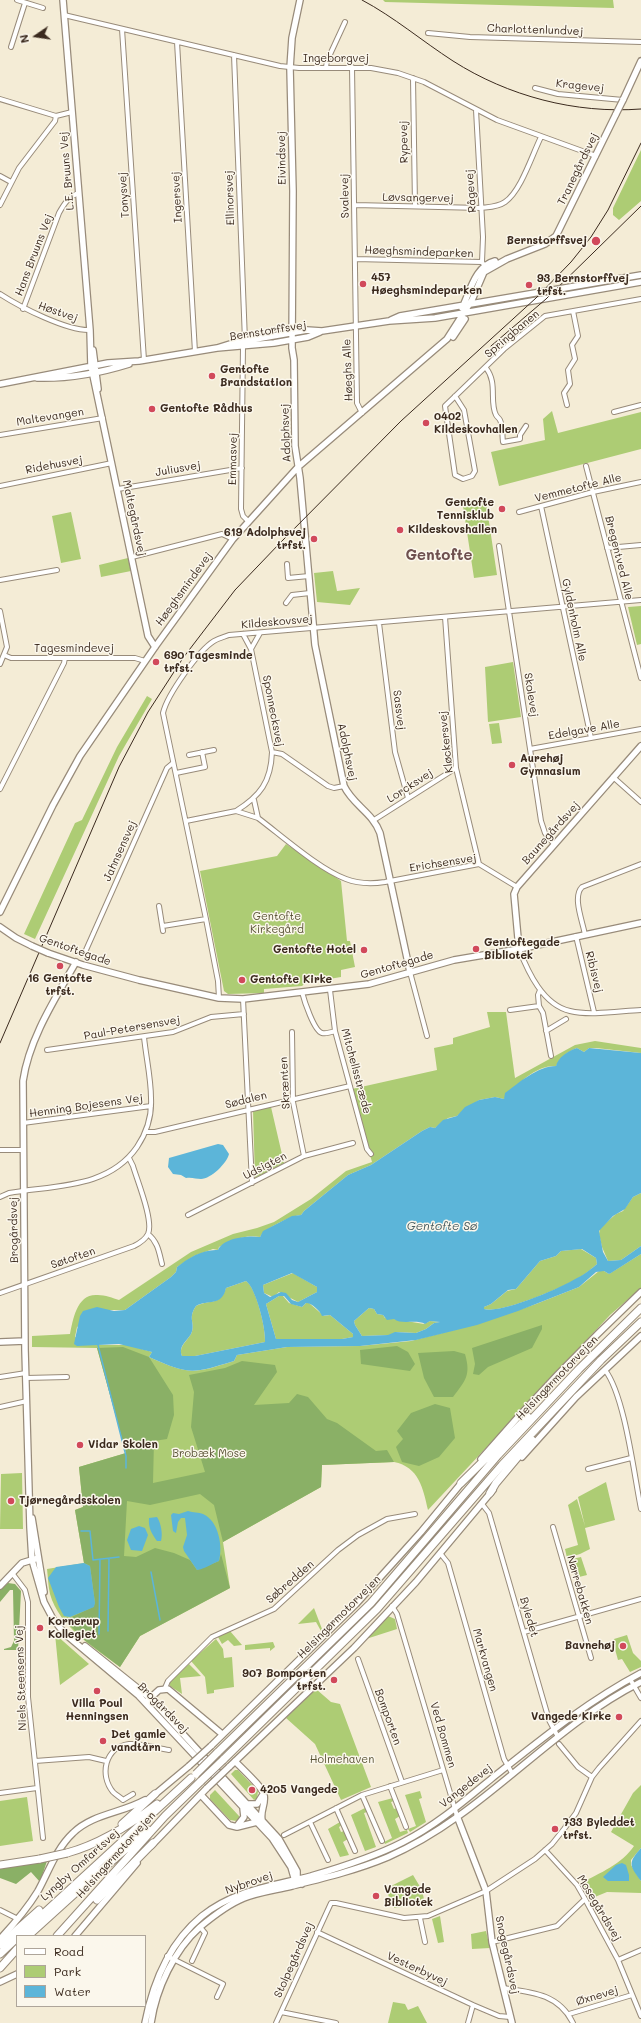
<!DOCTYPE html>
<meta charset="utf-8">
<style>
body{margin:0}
#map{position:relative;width:641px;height:2023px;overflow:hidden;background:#f4ecd6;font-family:Mali,sans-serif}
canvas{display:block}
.legend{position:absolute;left:16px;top:1935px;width:130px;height:72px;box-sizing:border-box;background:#fbf7ec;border:1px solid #aea59a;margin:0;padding:5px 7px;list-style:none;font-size:12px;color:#3b2a1e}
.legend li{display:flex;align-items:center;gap:8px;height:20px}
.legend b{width:20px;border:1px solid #aea59a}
.north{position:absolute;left:16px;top:16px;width:40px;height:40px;-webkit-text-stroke:3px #fbf7ec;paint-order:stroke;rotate:257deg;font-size:11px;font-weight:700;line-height:16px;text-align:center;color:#3b2a1e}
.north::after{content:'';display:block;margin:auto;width:14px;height:18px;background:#3b2a1e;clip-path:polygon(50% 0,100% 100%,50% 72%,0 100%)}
</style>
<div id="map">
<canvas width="641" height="2023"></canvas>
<ul class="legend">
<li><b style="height:5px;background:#fff"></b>Road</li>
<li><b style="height:11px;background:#adcc74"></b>Park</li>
<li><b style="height:11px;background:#5cb5d9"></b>Water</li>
</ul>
<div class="north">N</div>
</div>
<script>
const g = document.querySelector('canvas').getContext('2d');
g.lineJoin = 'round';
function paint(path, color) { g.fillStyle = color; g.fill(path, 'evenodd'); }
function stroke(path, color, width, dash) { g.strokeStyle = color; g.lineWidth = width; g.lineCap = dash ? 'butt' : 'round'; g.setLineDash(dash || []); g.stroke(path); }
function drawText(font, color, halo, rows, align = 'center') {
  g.font = font + ' Mali,sans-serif'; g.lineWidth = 3; g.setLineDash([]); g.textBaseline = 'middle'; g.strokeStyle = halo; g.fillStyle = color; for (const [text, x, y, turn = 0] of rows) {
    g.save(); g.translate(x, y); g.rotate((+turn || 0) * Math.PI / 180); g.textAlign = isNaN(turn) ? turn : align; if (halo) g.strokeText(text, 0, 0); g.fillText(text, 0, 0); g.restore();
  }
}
paint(new Path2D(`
 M383,0H613L614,8L385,2Z
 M641,150V201L619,220L613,215V208Z
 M552,411L558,433L641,412V449L499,486L491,452L545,440L543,419Z
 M486,502L497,575L474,578L463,506Z
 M71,512L81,559L61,563L52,516Z
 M128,558L131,571L101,577L99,565Z
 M333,571L337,591L360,588L350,605L317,602L314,573Z
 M641,606V644L637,645L628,607Z
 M513,662L521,717L488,722L485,667Z
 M147,696L152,699L119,756L35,939L24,934L75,823L82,820L117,747Z
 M499,723L502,743L492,744L489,724Z
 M286,844L341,881L347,941H350L355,967L341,970V977L305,983L302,986L264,989V993L228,994L224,991L200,871L277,856Z
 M487,1012H506L515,1078L575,1045L595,1041L641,1048V1053L596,1048H589L584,1052L577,1048C566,1052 561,1058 556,1066C536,1065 517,1084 504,1099L495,1097L479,1100L457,1116L448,1118L435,1128L430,1127L422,1131L371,1165L348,1175L304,1211L301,1215C291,1216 265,1228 260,1237C245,1234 233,1240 219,1247L218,1250L213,1249L194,1256L177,1267L176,1272L171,1277L125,1310H110L77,1327L75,1337L98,1345H128L152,1352L149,1357C189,1375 193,1374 234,1361L237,1355L287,1347L360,1346L411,1341L477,1324L536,1304L579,1287L599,1271H604L609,1274L641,1254V1288L610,1315L428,1510C423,1488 419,1467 394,1462L322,1465L321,1487L223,1542L230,1588L140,1636L120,1667C95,1648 59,1627 50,1594C48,1586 48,1577 47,1569L84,1563L75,1510L83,1507L79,1467L126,1453L97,1348L32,1347V1336L70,1334C73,1319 77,1293 98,1295C105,1295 113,1298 119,1300L191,1252L233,1234L257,1228L274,1222L311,1199L346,1171L372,1162L352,1089L437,1070L434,1048L453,1044V1038L490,1027Z
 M271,1107L284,1163L255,1178L253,1111Z
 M641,1193V1246L621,1260L608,1261L602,1247L599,1234L600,1228L616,1214L623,1211L633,1197Z
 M581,1249L596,1258L597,1264C591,1269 584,1275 577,1279C561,1288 501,1314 484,1309V1307L491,1304L507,1291L516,1289L540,1261L556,1256L561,1251Z
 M293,1273L317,1287V1292L298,1302L279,1292L273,1297L264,1293L263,1285Z
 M246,1281C256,1287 266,1329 265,1342L195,1356H182C178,1347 187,1341 191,1334C196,1323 187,1319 196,1306C210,1299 220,1306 226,1288Z
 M279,1296H283L289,1303L302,1307L306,1303H309L324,1316L330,1315L353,1334V1337L342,1339H276L266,1304Z
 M369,1308L374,1309L377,1314L383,1315L385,1318L394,1319L424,1324L430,1321L440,1322L434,1323L426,1329L416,1333L397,1332L390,1335L362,1336L355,1325L354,1321Z
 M22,1473L23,1529H0L1,1474Z
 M606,1482L615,1520L585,1528L590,1549L580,1554L567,1558L565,1549L578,1545L568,1505L577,1499L585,1526L578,1497Z
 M581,1557L587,1575L575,1578L568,1560Z
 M314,1608L322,1629L321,1631L316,1622L298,1624Z
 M388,1616L395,1619L397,1629L366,1639Z
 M230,1631L242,1645L234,1646L228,1640L222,1644L218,1637Z
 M55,1634L89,1664L60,1685Z
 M627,1635L633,1653L641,1661V1667L630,1672L622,1659L618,1660L613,1642L614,1639Z
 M216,1639L223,1649L224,1658L232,1657L234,1687L214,1690V1693L207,1694L205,1677L191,1661Z
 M273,1642L275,1647L270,1651V1648L245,1650V1645Z
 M189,1664L201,1676L180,1678L182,1694L170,1686V1682Z
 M316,1689L331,1702L340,1704L371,1787L341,1800L315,1744L286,1718Z
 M235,1770H238L258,1791L257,1799L254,1800L231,1774Z
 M641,1785V1848L631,1860V1865L641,1881V1893L607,1892L590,1899L581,1883C600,1873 622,1864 634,1846L611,1832L633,1793Z
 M215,1790L239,1816L240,1818L237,1821L230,1820L210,1799V1795Z
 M420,1791L422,1798L419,1799L426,1822L410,1832L408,1829L416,1826L405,1795Z
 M27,1797L33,1841L0,1846V1801Z
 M393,1798L394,1801L391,1802L394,1809L397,1808L400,1816L395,1819L400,1832L407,1830L408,1833L385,1844L384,1842L392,1838L378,1802Z
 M365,1808L367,1812L364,1813L376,1847L365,1851L351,1815Z
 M340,1822L342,1825L339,1827L341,1832L344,1831L348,1839L343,1842L349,1855L340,1857L328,1829Z
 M413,1875L422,1890L425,1904L394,1908V1905L399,1904V1898H389L387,1888Z
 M440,1916L444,1942L438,1943L432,1919Z
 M486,1931L490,1948L472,1949L471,1934Z
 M393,2002L405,2004L408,2010L418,2006L427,2023H388Z`), '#adcc74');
paint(new Path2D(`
 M542,1325V1329L532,1348L488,1367L479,1375L473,1374L475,1364L472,1348Z
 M397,1346L408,1352L415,1364L410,1371L361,1364L360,1350Z
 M123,1347L149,1357L173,1395L174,1415L167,1439L154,1441L153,1483L205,1472L191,1427L194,1392L189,1375L225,1368L242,1361L275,1365L277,1372L254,1405L289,1403L297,1394L308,1397L327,1419L337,1423L376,1451L387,1450L394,1462L322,1465L321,1487L223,1542L214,1505L200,1494L150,1505L127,1501L124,1556L136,1557L155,1548L174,1553L190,1560L197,1570L219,1561L221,1554L230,1588L140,1636L120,1667L83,1639L65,1620L93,1607L95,1603L90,1566L84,1563L75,1510L83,1507L79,1467L126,1453L97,1348Z
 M454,1351L465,1354C471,1375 466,1380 453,1397H434L424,1378L418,1353Z
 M435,1404L450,1408L455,1438L439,1457L419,1466L402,1462L396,1447L403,1439L397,1431L411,1413Z
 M8,1583L15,1584L21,1591L18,1650H4V1649L11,1647L14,1641L13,1590H10L0,1602V1590Z
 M47,1861L40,1882L31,1872L16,1884L0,1878V1868Z`), '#8ab066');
paint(new Path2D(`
 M577,1048L584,1052L589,1048L641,1053V1193L633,1197L625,1209L613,1216L599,1231L603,1252L608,1261L621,1260L641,1246V1254L611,1273L609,1274L604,1271L596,1272L579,1287L518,1311L477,1325L416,1340L360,1346L287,1347L237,1355L234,1361C192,1374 189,1375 149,1357L152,1352L119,1344L77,1346L74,1344L80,1316L83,1311L97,1307L114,1311L125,1310L171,1277L176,1272L177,1267C188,1258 203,1249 218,1250C223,1238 248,1235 260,1237L263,1231L292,1216L301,1215L304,1211L348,1175L371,1165L422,1131L430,1127L435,1128L443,1120L457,1116L465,1107L479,1100L495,1097L504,1099L505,1093C520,1082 538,1066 556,1066C558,1058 567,1051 577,1048ZM582,1249L596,1258L597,1264C591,1269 584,1275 577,1278C561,1288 500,1314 484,1309V1307L491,1304L508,1290L516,1289L540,1261L556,1256L561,1251ZM292,1273L317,1287V1292L298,1302L292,1300L286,1293L281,1292L270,1297L264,1293L263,1285ZM246,1281C256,1288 266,1329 265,1342L195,1356H182C178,1346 187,1341 191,1334C196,1323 187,1319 196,1306C208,1299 222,1307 226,1288ZM279,1296H284L291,1304L302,1307L306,1303C312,1303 320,1311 322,1316L330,1315L353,1334V1337L342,1339H276L266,1304ZM369,1308L374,1309L377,1314L383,1315L387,1320L394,1319C401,1325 417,1319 425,1324L430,1321L440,1322L434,1323L426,1329L416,1333L395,1332L388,1335L362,1336L355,1325L354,1321Z
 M218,1144L223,1145L229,1154C227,1163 211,1179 201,1179C196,1179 192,1177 186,1178L181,1175L173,1174L168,1167L169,1158Z
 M188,1511C193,1513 199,1512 203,1514C219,1521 223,1547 219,1561C211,1564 205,1569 197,1570L184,1551L183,1547L187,1535L185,1518H181L178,1522L176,1533L173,1531L171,1515L173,1513L179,1514Z
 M157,1517C161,1523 163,1534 161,1541H157C152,1534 148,1528 149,1518Z
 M139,1526L145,1528L148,1535L142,1551L131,1550L127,1540L131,1529Z
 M84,1563L90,1566L95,1603L94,1607L70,1617L64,1616L59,1607L48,1578L56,1567Z
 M641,1848V1881C629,1865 628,1863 641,1848Z
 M622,1863L626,1865L629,1875V1881H608L603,1877L616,1865Z`), '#5cb5d9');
stroke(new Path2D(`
 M98,1345L126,1456V1468
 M81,1531H90L93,1560L119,1557
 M151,1572L160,1620
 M108,1631L109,1559
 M99,1634L100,1559`), '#5cb5d9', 1.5);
const street = new Path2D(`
 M17,0L43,8
 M64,15L280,66L299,68H371L398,73L424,82L497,120L596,156
 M122,29L144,360
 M428,33L470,37L641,42
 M177,42L195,352
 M11,47L25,3
 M234,55L245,341
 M326,67L327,61L345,22
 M352,67L357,403L362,413
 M413,78L415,206
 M535,88L558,94L623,100
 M0,99L56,116L72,112
 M476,110L483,237L482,262L486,268
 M0,176L11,182
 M0,205L19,168L55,121L56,116
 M355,205L481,208C489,207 498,207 505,202C521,191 532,155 541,137
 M355,259L482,262
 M0,294C20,307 67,331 90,330
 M23,309L59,213C64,204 69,196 79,193
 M243,347L241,509L243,516L248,521
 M486,368C498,383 489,401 496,415C497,417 499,418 500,420C503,426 502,435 503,442L520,439V435L526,426
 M455,396L464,410L475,471L472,476L463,479L455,475L445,406L504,349L545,316L641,299
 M567,405L564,393L570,384L568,370L575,359L572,345L578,336L573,311
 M614,412L641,405
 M0,435L103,418
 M586,466L641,678
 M0,486L112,463
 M118,489L242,468
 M541,506L591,738
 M519,512L593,492L641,482
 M499,546L541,821L545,833L554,844
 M607,548L641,545
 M132,557L222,534L233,539
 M287,564L288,578L309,576
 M0,580L57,570
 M286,603L292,595L310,593
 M0,611L7,647L0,664
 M445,617L456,768L479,864
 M379,623L395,752L408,798
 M251,649L260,633
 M4,655L11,658H135L145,661
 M530,749L641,729
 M272,752L282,754L328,786L334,788L344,786
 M189,755L214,750
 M176,773L205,767L202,752
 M613,777L641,802
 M0,789L64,663L65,658
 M254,800L258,818C282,836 319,869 346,879C359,884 372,884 385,882L479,864L517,887
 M236,811C260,796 271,782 272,752L251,649L243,634
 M374,820L456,768
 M186,821L236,811L258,818
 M159,906L163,931
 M163,926L206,919
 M585,935C583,922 572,897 582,887L641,864
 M576,936L594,1012
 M519,949C528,972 543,1005 570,1011C590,1016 620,1011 641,1010
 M86,950L167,768L173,763
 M410,972L427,1036
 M330,990L335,1031L367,1149L371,1154
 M540,990L538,995L539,1006L543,1013L551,1056
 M302,992C304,1000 314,1031 322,1033C326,1034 332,1032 335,1031
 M219,998L218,981L206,919L163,713C167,695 199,650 214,641C219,638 224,637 229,635L641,600
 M243,999L252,1183
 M510,1010L539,1006
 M546,1031L566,1019
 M292,1032L293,1102L304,1156
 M47,1050L173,1032L211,1017L244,1014
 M23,1123L151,1106
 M145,1132H155L350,1086
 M0,1150H23
 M0,1197L9,1193C54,1185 108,1189 137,1147C147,1132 152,1116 151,1098C151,1078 146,1057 144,1037
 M188,1215L304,1156L353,1143
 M148,1234C158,1242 159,1252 162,1264
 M0,1293L134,1246C140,1243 145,1240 148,1234C154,1221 137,1180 133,1166L129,1158
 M605,1370C625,1396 634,1475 641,1509
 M0,1377L26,1373
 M26,1378L67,1377
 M0,1407L27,1401
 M588,1469L631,1458
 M482,1504L489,1513L549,1720L558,1737
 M553,1527L591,1658
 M440,1553L448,1563L504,1759L512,1773
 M12,1573L25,1590L28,1602V1697L43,1838
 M392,1606L397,1614L457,1816
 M524,1632L641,1599
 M358,1659L402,1782
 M630,1679L641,1698
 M165,1688L168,1681L212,1637L274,1609L338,1550L358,1535L387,1519L415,1514
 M559,1744L578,1767L592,1777
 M35,1761L89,1757L106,1761
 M390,1786L406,1827
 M0,1793L37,1788
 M133,1794L123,1800C120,1797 116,1795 113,1792C99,1775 105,1747 129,1744C142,1743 156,1748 169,1750
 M362,1795L382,1841
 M336,1808L355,1851
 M310,1822L328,1860
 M284,1835L362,1795L443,1770
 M545,1850L577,1885L585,1899L618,1960L641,2016
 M0,1910L18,1919
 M420,1918L425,1942
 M317,1932L473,2005L499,2016L510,2017
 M492,1942L557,1926L585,1899
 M167,1956L223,1984L217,1997
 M618,1960L641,1950
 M192,1961L205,1933L200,1927
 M503,1988C532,1992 559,1994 573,2023
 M281,2012L336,2023
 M569,2014L632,1995
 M276,2023L331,1903H336L404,1918L428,1916L486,1891L535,1859L552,1844L564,1829L576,1813L592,1777L599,1768L641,1721
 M468,2023L473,2005`);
const secondary = new Path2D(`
 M63,0L90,330L91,366L148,636L155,647
 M300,0L292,38L290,68L293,191L292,348L294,360L295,446L300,478L315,645L344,786C353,805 373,813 380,833L410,972
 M623,100L641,61
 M462,308C470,292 475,266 495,261
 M391,320L400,316L641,275
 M453,337L465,319
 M217,348L233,343L307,330L322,331L389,321L435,318L641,282
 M93,350L98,389
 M37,378C68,379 100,373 129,364
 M0,384L108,363L139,361L217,348L274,343L308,337L320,332
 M0,912L53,805L80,756L155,647L233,539L298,467L447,339L472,300L484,272L507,259L545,244L556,236L616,114
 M0,927L16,938L32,946
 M519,949L514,894L517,887L641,746
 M48,953L83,965L139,980L219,998L243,999L369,984L454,960L519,949L641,923
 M76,962C55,999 29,1039 23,1081L25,1350L30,1527L32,1560L44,1602L53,1619L65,1634L139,1696L272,1838L291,1867L295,1881L302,1884
 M0,1342L25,1341
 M522,1457L576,1397L641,1336
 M481,1459C531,1401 585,1345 641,1292
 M32,1518L44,1592
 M0,1586L22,1563L35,1559
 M85,1646L150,1698L279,1839L297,1871V1881
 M148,1700L159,1690L168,1689L222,1734
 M211,1746L356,1604L421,1532L463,1481
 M235,1761C241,1768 263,1787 264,1795C266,1804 260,1810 262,1820
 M229,1767L354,1648L416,1582L493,1490
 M201,1795L229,1825L237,1827L257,1822
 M153,1796L189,1766
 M247,1804H257L262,1796
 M457,1816L486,1891L492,1942L512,2023
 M237,1826L244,1817L243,1808
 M151,1846L207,1788
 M75,1936L137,1863
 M0,1939C14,1924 27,1909 38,1891C49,1871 56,1849 73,1833C92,1814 122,1813 145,1800
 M0,1982L17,1974
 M145,2023C153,1982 169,1943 202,1916C234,1890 273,1886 311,1876C342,1867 374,1857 403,1842C435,1826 463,1802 491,1779C539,1741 586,1702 641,1673
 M151,2023C156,1989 174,1950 200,1927C212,1917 229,1904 244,1898C259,1892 276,1890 292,1886C324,1878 357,1870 388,1857C483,1816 549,1728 641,1682`);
const highway = new Path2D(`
 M461,1483L528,1417
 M490,1493L496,1483L532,1440
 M217,1753L371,1603L498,1455L579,1369L641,1308
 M223,1760L377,1609L502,1465L601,1360L641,1322
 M122,1824L155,1794
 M67,1853C100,1844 130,1825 157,1804
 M0,1865L40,1859
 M97,1900L153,1843
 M19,1936L191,1778
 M28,1936L92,1878L148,1830
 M57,1936L165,1816L201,1781
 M0,1945L39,1910
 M0,1954L17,1938
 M0,1968L17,1949`);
stroke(street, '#988b7a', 6);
stroke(secondary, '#988b7a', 8);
stroke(highway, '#988b7a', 9);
stroke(street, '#fff', 4);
stroke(secondary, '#fff', 5.5);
stroke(highway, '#fff', 7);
stroke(new Path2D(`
 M362,0C394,17 422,41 453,61C508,96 575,114 641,109
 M491,346L546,299L641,206
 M0,1043L119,767L148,712L183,658L235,590L280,543L401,421L536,298L571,262L591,237L608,210L641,143`), '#3b2a1e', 1);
const secondaryBridge = new Path2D(`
 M616,114L623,100
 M32,946L48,953
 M189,1766L211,1746
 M207,1788L229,1767`);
const highwayBridge = new Path2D(`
 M196,1774L217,1753
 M201,1781L223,1760
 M40,1859L67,1853`);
stroke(secondaryBridge, '#988b7a', 8, []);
stroke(highwayBridge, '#988b7a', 9, []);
stroke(secondaryBridge, '#fff', 5.5);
stroke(highwayBridge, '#fff', 7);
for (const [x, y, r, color] of [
 [596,241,5,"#d1495b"],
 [363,284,4,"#d1495b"],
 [529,285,4,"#d1495b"],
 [212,376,4,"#d1495b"],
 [152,409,4,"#d1495b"],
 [426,423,4,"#d1495b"],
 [502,509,4,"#d1495b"],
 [400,530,4,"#d1495b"],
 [314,539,4,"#d1495b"],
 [156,662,4,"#d1495b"],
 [512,765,4,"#d1495b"],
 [476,949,4,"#d1495b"],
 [364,950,4,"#d1495b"],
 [60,966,4,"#d1495b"],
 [242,980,4,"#d1495b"],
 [80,1445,4,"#d1495b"],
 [11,1501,4,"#d1495b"],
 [40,1628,4,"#d1495b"],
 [623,1646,4,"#d1495b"],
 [334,1680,4,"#d1495b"],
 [97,1691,4,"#d1495b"],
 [619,1717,4,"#d1495b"],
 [103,1741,4,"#d1495b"],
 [252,1790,4,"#d1495b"],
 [555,1829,4,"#d1495b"],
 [376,1896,4,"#d1495b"]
]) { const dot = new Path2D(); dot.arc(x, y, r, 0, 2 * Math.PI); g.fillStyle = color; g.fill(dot); stroke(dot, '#fbf7ec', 1.5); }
drawText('11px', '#3b2a1e', '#fbf7ec', [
 ["Charlottenlundvej",535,30,2],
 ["Ingeborgvej",336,59],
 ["Kragevej",580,86,6],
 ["Rypevej",404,142,-91],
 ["Eivindsvej",282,158,-91],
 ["Tranegårdsvej",578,169,-64],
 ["L.E. Bruuns Vej",67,171,-95],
 ["Rågevej",471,191,-94],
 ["Tonysvej",124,195,-94],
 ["Svalevej",345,196,-91],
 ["Ingersvej",177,197,-93],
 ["Ellinorsvej",230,198,-92],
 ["Løvsangervej",418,198,1],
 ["Høeghsmindeparken",419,252,2],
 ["Hans Bruuns Vej",34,255,-69],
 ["Høstvej",58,312,19],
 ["Bernstorffsvej",268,331,-9],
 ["Springbanen",512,334,-40],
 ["Høeghs Alle",348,370,-92],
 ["Maltevangen",50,417,-9],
 ["Adolphsvej",286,433,-92],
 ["Emmasvej",233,459,-89],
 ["Ridehusvej",54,465,-11],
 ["Juliusvej",178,469,-10],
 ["Vemmetofte Alle",578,488,-14],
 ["Maltegårdsvej",134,518,78],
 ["Bregentved Alle",619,558,76],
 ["Høeghsmindevej",184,589,-54],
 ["Gyldenholm Alle",574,620,78],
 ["Kildeskovsvej",277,622,-5],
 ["Tagesmindevej",74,649],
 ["Skolevej",531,695,81],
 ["Sassvej",399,710,83],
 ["Sponnecksvej",273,711,79],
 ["Edelgave Alle",584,730,-10],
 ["Kløckersvej",446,742,-96],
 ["Adolphsvej",347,752,78],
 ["Lorcksvej",410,786,-33],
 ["Baunegårdsvej",551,833,-48],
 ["Jahnsensvej",120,851,-66],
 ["Erichsensvej",443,863,-9],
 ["Gentoftegade",75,950,19],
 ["Gentoftegade",397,965,-16],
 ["Ribisvej",594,972,76],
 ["Paul-Petersensvej",132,1028,-10],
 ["Mitchellsstræde",356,1071,75],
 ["Skrænten",285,1083,-93],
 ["Sødalen",246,1100,-14],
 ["Henning Bojesens Vej",86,1106,-8],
 ["Udsigten",265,1166,-27],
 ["Brogårdsvej",14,1230,-91],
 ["Søtoften",73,1258,-19],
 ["Helsingørmotorvejen",557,1378,-46],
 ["Søbredden",290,1582,-41],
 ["Nørrebakken",580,1590,74],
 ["Helsingørmotorvejen",339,1617,-45],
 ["Byledet",529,1617,74],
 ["Markvangen",485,1660,74],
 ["Niels Steensens Vej",21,1678,-92],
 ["Brogårdsvej",163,1708,45],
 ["Bomporten",388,1717,70],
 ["Ved Bommen",443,1735,74],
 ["Vangedevej",466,1786,-38],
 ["Helsingørmotorvejen",116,1855,-48],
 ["Lyngby Omfartsvej",80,1865,-42],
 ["Nybrovej",249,1883,-19],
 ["Mosegårdsvej",599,1908,59],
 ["Snogegårdsvej",507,1955,78],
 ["Stolpegårdsvej",294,1960,-66],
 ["Vesterbyvej",417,1969,25],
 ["Øxnevej",597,1996,-17]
]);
drawText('bold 11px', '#3b2a1e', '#fbf7ec', [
 ["Bernstorffsvej",587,241,"right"],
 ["457",371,278],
 ["Høeghsmindeparken",371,291],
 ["93 Bernstorffvej",537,279],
 ["trfst.",537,292],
 ["Gentofte",220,370],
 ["Brandstation",220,383],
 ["Gentofte Rådhus",160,409],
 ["0402",434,417],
 ["Kildeskovhallen",434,430],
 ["Gentofte",494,503,"right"],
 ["Tennisklub",494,516,"right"],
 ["Kildeskovshallen",408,530],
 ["619 Adolphsvej",306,533,"right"],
 ["trfst.",306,546,"right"],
 ["690 Tagesminde",164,656],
 ["trfst.",164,669],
 ["Aurehøj",520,759],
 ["Gymnasium",520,772],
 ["Gentoftegade",484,943],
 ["Bibliotek",484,956],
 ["Gentofte Hotel",356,950,"right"],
 ["16 Gentofte",60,979,"center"],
 ["trfst.",60,992,"center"],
 ["Gentofte Kirke",250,980],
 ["Vidar Skolen",88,1445],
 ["Tjørnegårdsskolen",19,1501],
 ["Kornerup",48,1622],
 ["Kollegiet",48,1635],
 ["Bavnehøj",615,1646,"right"],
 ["907 Bomporten",326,1674,"right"],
 ["trfst.",326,1687,"right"],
 ["Villa Poul",97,1704,"center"],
 ["Henningsen",97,1717,"center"],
 ["Vangede Kirke",611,1717,"right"],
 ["Det gamle",111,1735],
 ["vandtårn",111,1748],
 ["4205 Vangede",260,1790],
 ["733 Byleddet",563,1823],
 ["trfst.",563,1836],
 ["Vangede",384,1890],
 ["Bibliotek",384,1903]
], 'left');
drawText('11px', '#585234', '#fbf7ec', [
 ["Gentofte",277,917],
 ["Kirkegård",277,930],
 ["Brobæk Mose",209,1454],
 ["Holmehaven",342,1760]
]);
drawText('italic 12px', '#475b5f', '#fbf7ec', [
 ["Gentofte Sø",442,1226]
]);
drawText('bold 15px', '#6e504f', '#fbf7ec', [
 ["Gentofte",439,555]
]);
</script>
